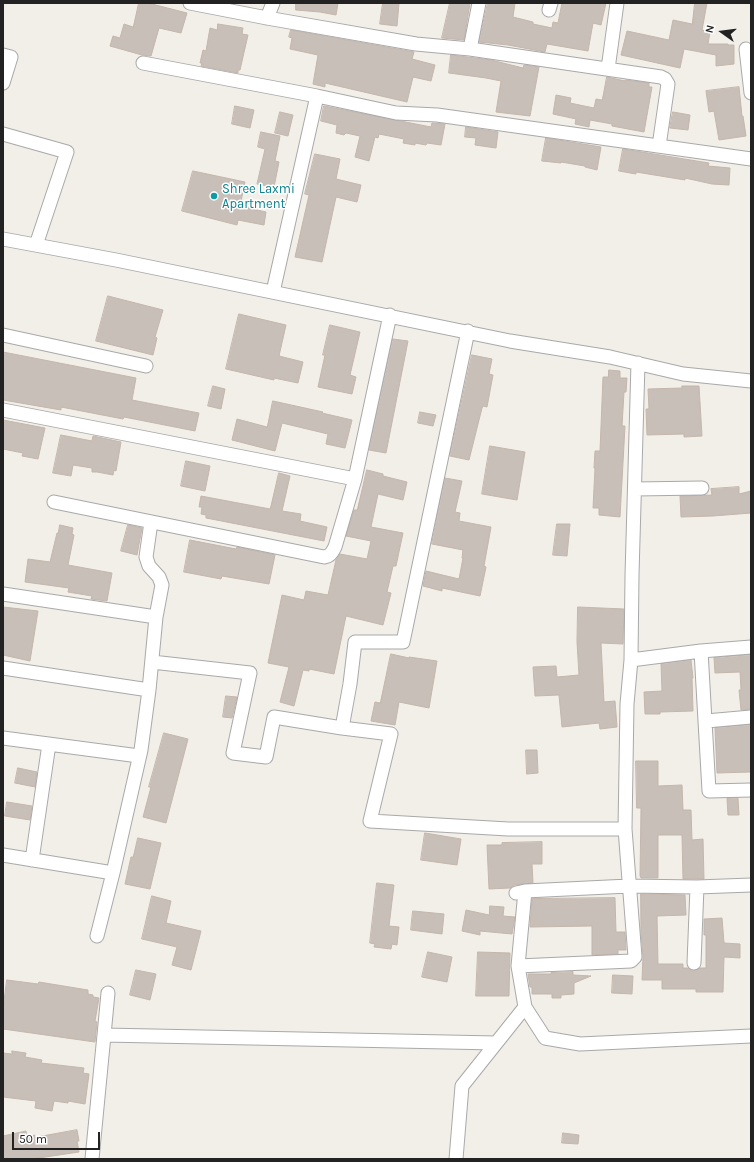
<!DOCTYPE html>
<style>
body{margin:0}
#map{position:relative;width:754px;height:1162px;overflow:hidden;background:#f2efe9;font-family:Karla,sans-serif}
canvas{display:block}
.frame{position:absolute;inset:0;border:4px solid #222;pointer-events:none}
.north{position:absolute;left:702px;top:12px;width:40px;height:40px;-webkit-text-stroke:3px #fff;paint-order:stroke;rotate:284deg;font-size:11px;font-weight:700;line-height:16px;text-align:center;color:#222}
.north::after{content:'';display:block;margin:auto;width:14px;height:18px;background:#222;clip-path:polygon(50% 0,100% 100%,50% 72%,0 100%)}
.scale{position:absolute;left:12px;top:1132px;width:88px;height:18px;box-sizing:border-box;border:2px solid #222;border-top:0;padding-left:5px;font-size:12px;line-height:14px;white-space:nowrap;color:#222;-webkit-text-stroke:3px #fff;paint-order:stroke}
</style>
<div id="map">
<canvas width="754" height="1162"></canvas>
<div class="frame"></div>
<div class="north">N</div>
<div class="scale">50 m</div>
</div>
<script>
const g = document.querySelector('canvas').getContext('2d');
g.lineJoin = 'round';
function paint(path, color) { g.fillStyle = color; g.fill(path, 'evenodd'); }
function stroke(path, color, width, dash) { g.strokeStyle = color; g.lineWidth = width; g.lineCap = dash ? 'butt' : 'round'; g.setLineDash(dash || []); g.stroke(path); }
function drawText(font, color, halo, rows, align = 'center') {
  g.font = font + ' Karla,sans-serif'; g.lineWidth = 3; g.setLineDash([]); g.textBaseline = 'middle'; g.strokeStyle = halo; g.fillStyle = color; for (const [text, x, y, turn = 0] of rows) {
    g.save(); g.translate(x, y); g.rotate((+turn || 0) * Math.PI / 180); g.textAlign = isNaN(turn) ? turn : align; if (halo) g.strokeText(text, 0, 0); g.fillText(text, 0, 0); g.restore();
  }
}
const building = new Path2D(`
 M139,3H148L187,13L181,33L159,28L151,56L142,55L110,46L113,36L120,38L124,24L133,27Z
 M296,3H338L336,15L320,12L296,10Z
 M383,3H399L397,26L380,24Z
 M450,3H470L464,40L442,38Z
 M488,3H515L513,17L533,22V24L552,28L553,22L558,23L562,3H606L601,25L593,23L588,51L547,44L545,52L508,45L479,42Z
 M695,3H707L702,30L710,32L708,44H728V45H734V64L716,66V55L684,49L680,68L621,55L627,31L669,40L673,20L692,24Z
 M218,24L243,28L242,34L248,35L240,70H238V73L201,66L202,63H200L203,50L206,51L210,28L217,30Z
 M291,30L414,52L412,59L435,65L431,81L413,77L407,102L325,83V87L313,84L318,55L290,49L292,38L289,37Z
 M451,55L491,60L523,68L524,65L539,67L530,116L496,112L501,81L486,78L449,73Z
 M607,77L625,81V80L649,83V87H652L644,132L612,126V124L590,120L589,127L575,124L576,119L553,114L556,95L571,98L570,103L594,108L596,99L602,100Z
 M739,87L742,116H743L746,136L719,140L714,111L709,112L706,91Z
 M235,106L254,110L250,128L232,124Z
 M324,106L431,127L432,123L445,124L441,145L427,143L426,145L415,143V145L403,143L404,139L379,134L378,138L375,137L369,161L355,157L360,136L346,133L344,135L336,133L337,125L321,121Z
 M280,112L293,115L288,136L275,133Z
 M673,112L690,115L688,130L670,128Z
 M466,127L498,132L496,148L475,145L476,138L465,137Z
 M261,132L280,136L275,161L279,162L274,187L257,184L265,149L258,147Z
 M546,138L601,147L597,170L585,167V166L561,162V163L542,161Z
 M623,149L709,163L708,166L730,168L729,185L712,184L685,178V180L636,172V174L619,171Z
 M315,154L340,159L336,179L361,185L357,202L336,197L322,262L295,257L309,195L305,194Z
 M193,171L245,182L240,206L266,212L264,225L238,220L237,225L182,211Z
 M108,296L163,310L155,337L157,338L153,355L96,341Z
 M239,314L286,325L279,356L303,362L298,383L274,378V380L226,369Z
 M330,325L360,332L350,375L356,377L352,394L318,387L325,355H323Z
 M393,339L408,341L386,453L369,450Z
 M3,352L136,378L132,400L199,413L195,431L124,417L123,419L61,407V410L3,400Z
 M472,355L492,359L489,374L493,375L487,407L483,406L482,408L469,460L450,456Z
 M609,370L620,371V378H627L626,392H624L622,426H625L620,517L599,515V508H593L595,468H594L595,451H600L603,377H608Z
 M213,386L225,389L221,409L208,406Z
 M682,386H699L702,436L684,437V434L647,435L646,409H649L648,389L682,388Z
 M273,401L323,412L322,413L352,420L345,448L326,444L328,434L282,423L275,451L232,440L237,419L267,427Z
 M420,412L436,415L433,426L418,423Z
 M3,420L45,428L38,459L22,456L23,453L3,449Z
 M61,435L92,441L93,436L121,442L116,471L114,470L113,475L97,472H92V468L73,465L71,476L53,473Z
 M490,446L525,452L517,500L482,494Z
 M186,461L210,466L205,491L181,486Z
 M367,470L383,474V476L407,482L403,500L378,494L371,527L403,533L396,566H393L387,592L391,593L383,625L346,616L334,674L309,669V671L303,670L294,706L280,702L289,667L268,663L282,595L304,600L306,591L328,595L336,560L340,554L367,559L371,541L346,536L354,510H357Z
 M279,473L290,476L282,511L301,514L300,521L327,527L324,541L206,518V515L201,514L202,507H199L201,496L270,509Z
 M445,478L462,481L455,512L460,513L459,521L491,527L484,566L486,567L480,596L442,588V591L423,586L426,571L459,579L463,558H462L463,550L432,544Z
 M739,487V494L751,491V513L713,516L681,517L680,496L712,495L711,489Z
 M557,524H570L567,556L553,555Z
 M60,525L73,528L72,534L74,535L68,565L112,573L107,601L91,599L92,596L68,592L69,588L25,582L28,559L50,562L57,533H58Z
 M128,525L142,528L137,555L121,551Z
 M190,540L236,549L237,547L275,555L269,584L222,576L221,579L184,572Z
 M3,607L38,611L30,661L3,655Z
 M578,607L624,609L623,644L601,643L604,702L615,701L617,727L600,729L599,723L562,727L559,695L535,696L533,667L556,666L557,677L579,675L577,642Z
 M391,654L409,658V657L437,661L429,708L399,702L395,725L371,721L375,702L380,703Z
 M751,655V709L741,710L739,690H741L740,672L715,673L714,658Z
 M691,660L693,678H692L693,711L660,712V714H645L644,692L662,691L661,664Z
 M226,696L237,697L232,718L223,717Z
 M751,725V772L717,773L715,728Z
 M164,733L188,739L166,823L143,817L151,787H149Z
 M526,750H537L538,773L527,774Z
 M636,761H658V786L682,785L683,810H691L692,840L703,839L704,879H683L682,835H658V878H641L640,876L641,808H637Z
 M18,768L37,772L35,787L15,783Z
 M738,798L739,815H728L727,799Z
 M7,802L32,806L30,820L5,816Z
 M425,833L461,839L457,865L421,860Z
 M138,838L161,843L150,889L125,884L131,857H133Z
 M542,842V864H532L533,883L514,885L510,888L489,889L487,845H502V843Z
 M377,883L394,885L389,926L399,927L397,945L392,944L391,949L374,947L375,944L370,943Z
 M641,894L685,895L686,915L657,916L658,964H683V968H688L693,971L700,968H706V935H704V919L722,918L724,943L740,944V958L724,957L723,992H696V989H662V980H642L643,956L641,932Z
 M152,896L171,901L166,923L201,931L191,970L172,965L177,947L142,939Z
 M615,898L616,932H625L626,950H618V954L592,955V926L530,927L532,899Z
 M490,906L504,907L503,916L515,917L512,934L480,931V935L462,931L466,910L489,915Z
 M413,911L444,914L442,934L411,930Z
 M428,952L452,957L447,982L422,977Z
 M478,952L510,953L509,996H476Z
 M136,970L156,974L150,1000L130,995Z
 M573,972V975L591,976L574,983V994L561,995V998H552V994H532V987H530L528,974H551V973Z
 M613,975L633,976L632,994L612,993Z
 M7,980L38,984L39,982L88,990V994L93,995V997L99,998L95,1021L97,1022L95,1042L3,1029V1010Z
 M12,1051L26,1053L25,1057L42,1060L41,1063L84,1068L83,1073L89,1074L85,1104L68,1101V1103L54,1101L52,1111L35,1108L36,1101L3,1097V1053L12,1054Z
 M77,1130L79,1141H77L79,1152L32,1159H3V1136L26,1131L27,1137L35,1135V1137Z
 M563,1133L579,1135L578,1144L562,1143Z`);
paint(building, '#c7bfb8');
stroke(building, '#c4b6ab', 1);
const street = new Path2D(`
 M190,3L267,18L416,44L470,49L661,77L665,79L668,84L659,146
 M549,10L551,3
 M267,18L273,3
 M470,49L479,3
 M746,49L751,93
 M3,55L11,57L3,83
 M143,63L317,96L396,113L437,115L751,159
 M608,69L617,3
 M3,134L67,152L36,245
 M3,239L116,260L510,341L610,357L683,374L751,381
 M273,292L317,96
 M3,335L146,366
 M3,410L355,479
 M635,489L702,488
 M54,502L324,557C331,556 332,552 335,547L355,479L390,315
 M3,594L156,617
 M701,651L709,791L751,790
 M631,660L701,651L751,647
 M152,662L250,673L233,753L266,757L274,717L342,728L350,684L355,642H403L468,331
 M3,668L149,690
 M706,721L751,717
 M342,728L391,734L370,821L508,829H625
 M3,738L139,756
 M3,855L113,873
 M32,860L49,744
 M525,891L518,966L525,1007L545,1038L580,1044L751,1036
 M516,893L525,891L629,886L697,887L751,885
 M97,936L113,873L141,750L149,690L156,617L162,585L159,577L149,566L146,557L151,522
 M694,963L697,887
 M518,966L631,961L635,957L625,829L627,704L631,660L632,575L638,363
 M104,1035L108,993
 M92,1159L104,1035L496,1043
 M456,1159L462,1086L525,1007`);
stroke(street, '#a9a9a9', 15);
stroke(street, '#fff', 13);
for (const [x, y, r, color] of [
 [214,196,4,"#0f9aa8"]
]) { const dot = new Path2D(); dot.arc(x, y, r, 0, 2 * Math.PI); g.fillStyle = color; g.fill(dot); stroke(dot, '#fff', 1.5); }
drawText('13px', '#0d838f', '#fff', [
 ["Shree Laxmi",222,189],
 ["Apartment",222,204]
], 'left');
</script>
